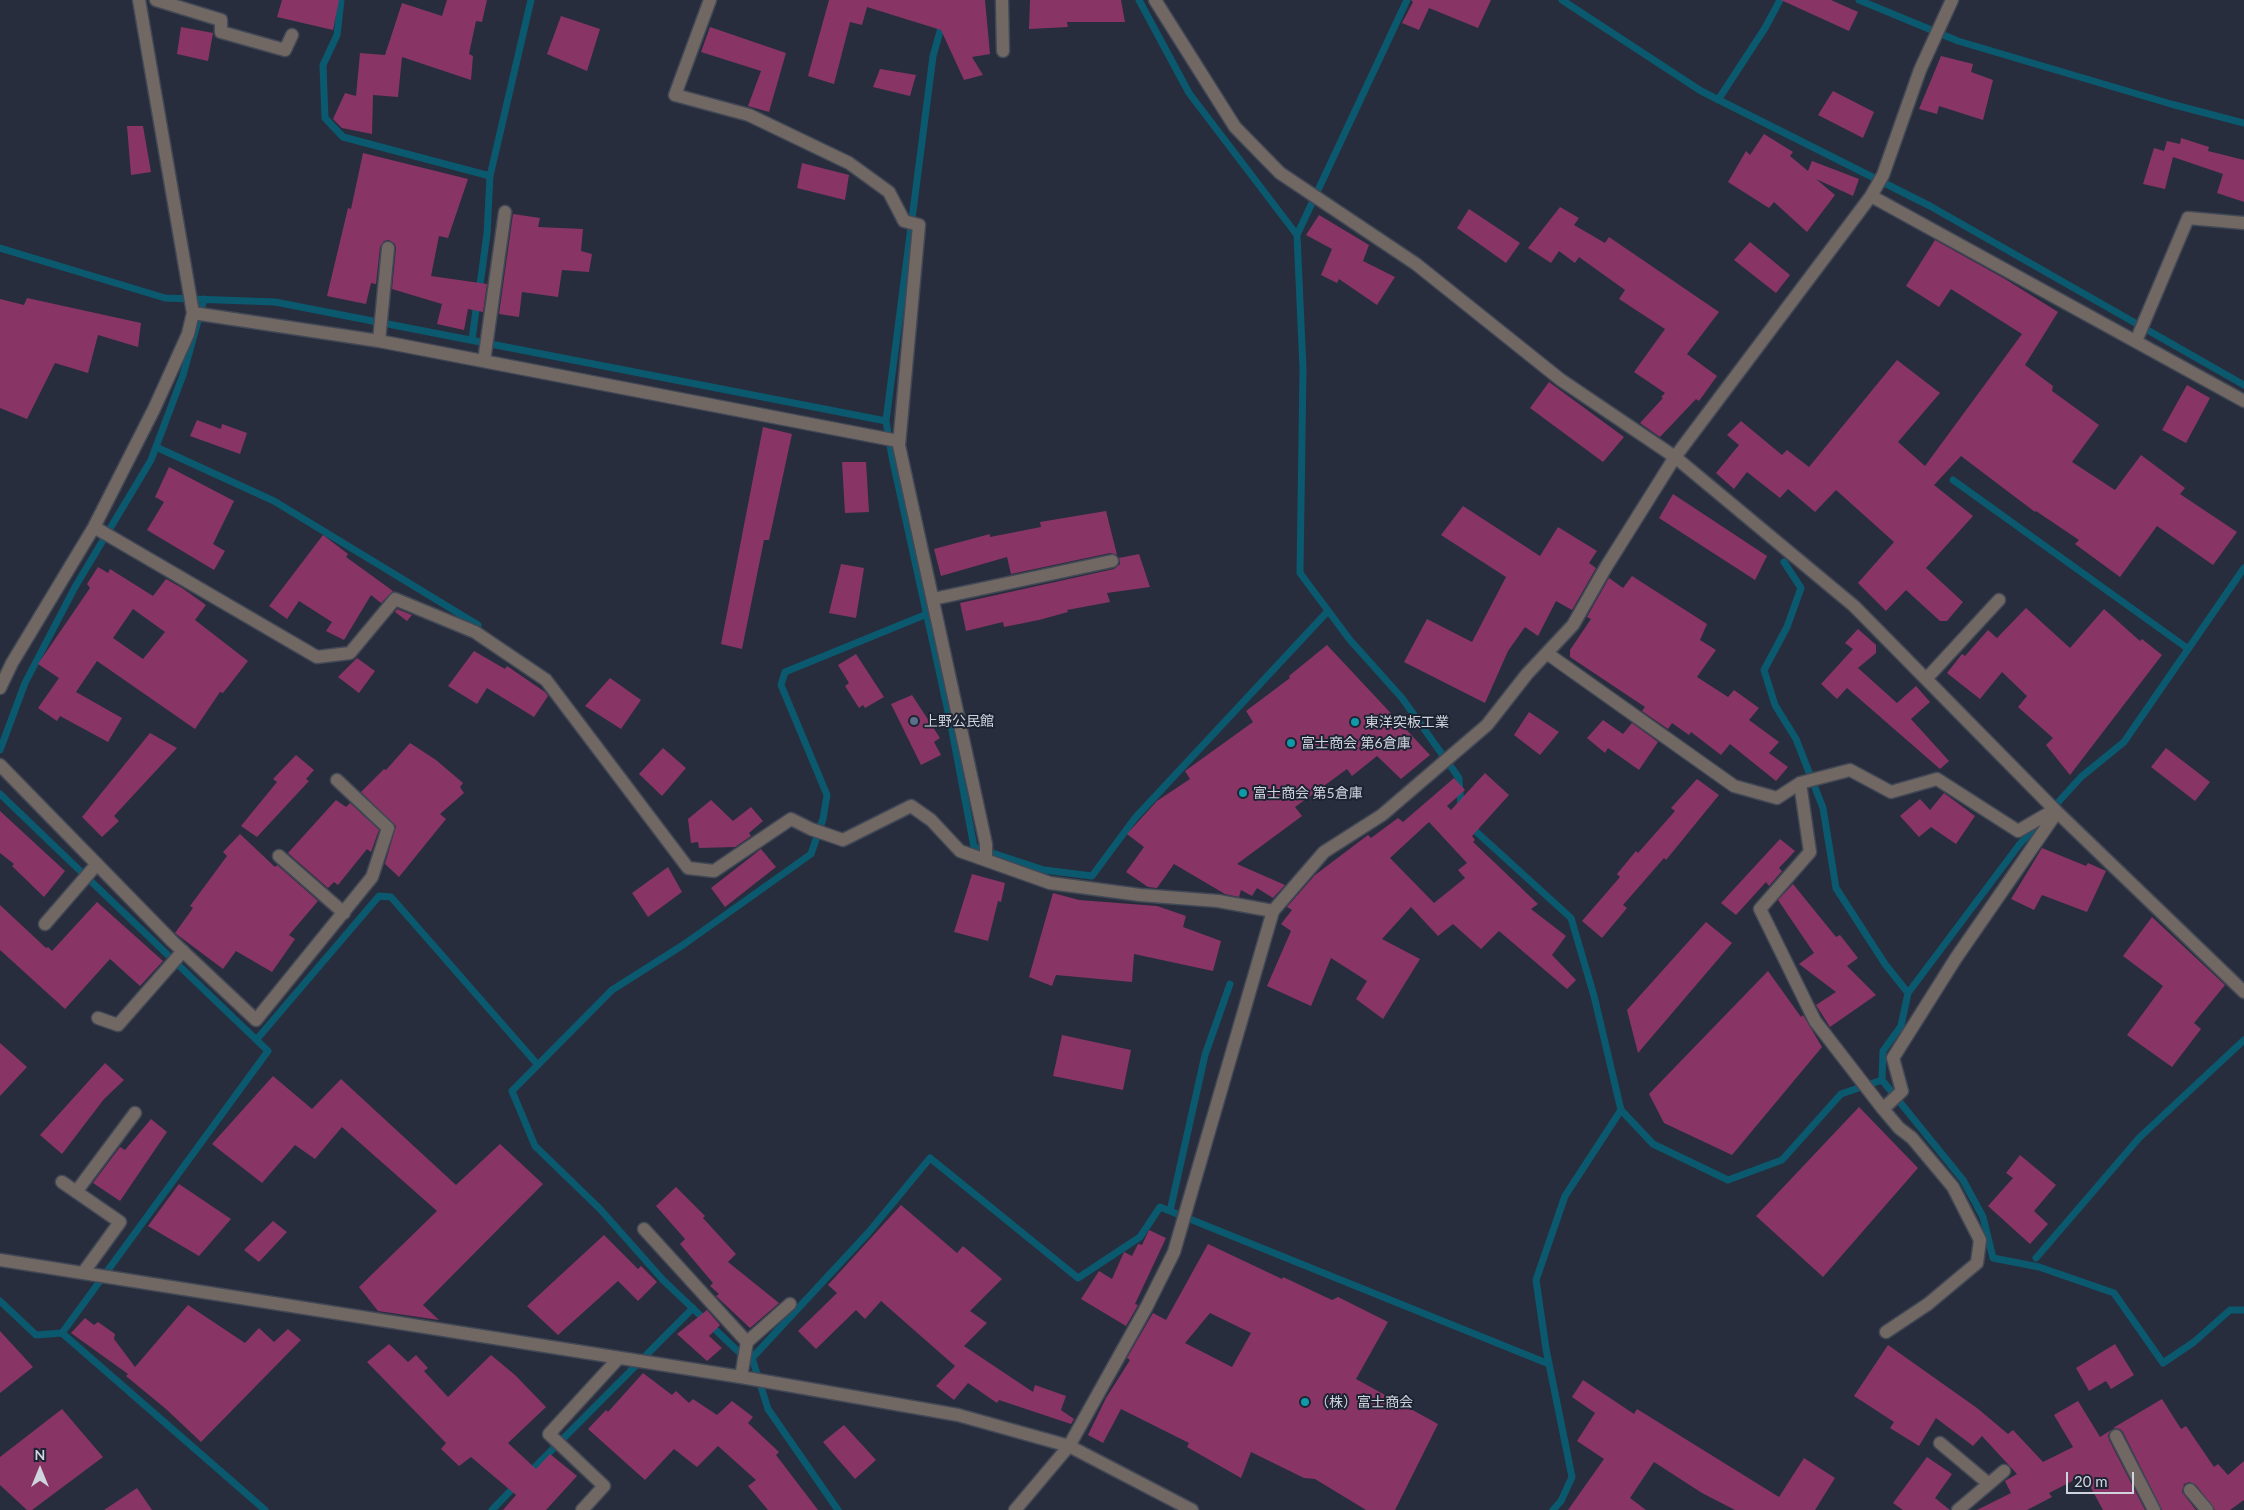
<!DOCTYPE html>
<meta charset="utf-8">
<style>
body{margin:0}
#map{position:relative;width:2244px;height:1510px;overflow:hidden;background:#272d3c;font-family:Lato,sans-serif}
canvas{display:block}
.north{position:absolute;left:15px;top:1445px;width:50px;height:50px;-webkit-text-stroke:4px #1d2332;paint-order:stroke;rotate:0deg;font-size:14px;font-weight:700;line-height:20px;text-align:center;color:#d0d4de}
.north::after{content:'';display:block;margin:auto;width:18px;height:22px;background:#d0d4de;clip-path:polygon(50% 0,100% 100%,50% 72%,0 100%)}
.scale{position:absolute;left:2066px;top:1472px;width:68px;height:22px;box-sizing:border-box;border:2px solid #d0d4de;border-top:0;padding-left:6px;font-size:15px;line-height:18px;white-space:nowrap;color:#d0d4de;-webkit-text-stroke:4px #1d2332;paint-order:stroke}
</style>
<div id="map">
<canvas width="2244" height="1510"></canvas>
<div class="north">N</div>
<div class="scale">20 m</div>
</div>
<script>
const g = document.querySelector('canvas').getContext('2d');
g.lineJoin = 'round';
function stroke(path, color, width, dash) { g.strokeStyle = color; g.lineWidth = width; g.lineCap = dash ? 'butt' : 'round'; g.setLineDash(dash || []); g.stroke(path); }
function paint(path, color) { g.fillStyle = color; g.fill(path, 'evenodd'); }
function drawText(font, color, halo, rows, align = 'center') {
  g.font = font + ' Lato,"Noto Sans JP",sans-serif'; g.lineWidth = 4; g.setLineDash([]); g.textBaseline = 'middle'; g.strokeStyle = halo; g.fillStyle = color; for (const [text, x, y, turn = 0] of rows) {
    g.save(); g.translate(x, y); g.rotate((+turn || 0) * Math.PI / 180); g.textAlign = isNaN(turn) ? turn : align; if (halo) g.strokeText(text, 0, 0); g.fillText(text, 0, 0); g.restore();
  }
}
stroke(new Path2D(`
 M341,0L337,35L323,65L325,118L343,137L490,176
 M1139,0L1189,93L1297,235L1407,0
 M1562,0L1701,91L1930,206L2244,385
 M1859,0L1958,41L2171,104L2244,123
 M1718,100L1765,28L1780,0
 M1297,235L1303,369L1300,573L1350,640L1402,698L1459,778L1461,807
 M0,248L165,298L275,302L886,421L933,56L943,21
 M479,292L487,234L490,176L531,0
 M472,340L477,302
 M886,421L892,457L951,725L974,847L1044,870L1092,876L1135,818L1328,611
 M156,447L274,501L478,625
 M1953,480L2187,648
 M1784,562L1801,588L1787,627L1764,670L1775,705L1796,739L1823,808L1836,888L1885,964L1908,993L1901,1026L1883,1051L1882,1080L1963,1180L1983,1217L1993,1258L2039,1267L2114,1293L2163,1363L2194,1342L2230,1310H2244
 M0,750L25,683L75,587L151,460L183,375L204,299
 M0,794L268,1051L62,1333L36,1335L0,1301
 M2052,809L2081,777L2124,742L2244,568
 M1471,827L1571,918L1594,996L1621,1110
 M1908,993L2019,845L2040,822
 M257,1039L379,896L391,897L538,1065
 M1170,1211L1205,1055L1230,984
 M2036,1258L2139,1138L2244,1040
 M62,1333L265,1510
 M752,1358L868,1233L930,1158L1078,1278L1140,1237L1160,1207L1549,1364
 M529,1473L693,1308
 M492,1510L516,1485
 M838,1510L768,1409L752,1358L744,1357L663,1280L600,1209L535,1146L512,1091L612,990L683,945L811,854L823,819L827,795L781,685L785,672L927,614
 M1553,1510L1561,1501L1572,1477L1546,1349L1536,1280L1565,1196L1621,1110L1653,1144L1728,1180L1782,1160L1841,1094L1882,1080`), '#0b596e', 7);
paint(new Path2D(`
 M282,0H339L333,30L277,17Z
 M447,0H487L482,22L476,21L469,54L473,56L471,80L402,57L398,97L373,95L372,134L342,128L333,119L345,93L356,96L360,53L385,55L402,3L442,16Z
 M829,0H985L990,54L972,57L983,75L964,80L941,30L867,7L862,25L850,22L834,84L808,76Z
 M1030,0H1121L1125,22H1067L1068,27L1029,29Z
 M1411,0H1491L1478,28L1429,8L1419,30L1402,23L1413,2Z
 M1781,0H1831L1858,12L1849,31Z
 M561,16L600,29L587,71L547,54Z
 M181,27L213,33L208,61L177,54Z
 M710,27L786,53L769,112L748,106L761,71L701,52Z
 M1941,56L1973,64L1971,72L1993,80L1983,120L1939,106L1937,114L1919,109Z
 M880,69L916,75L910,96L873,87Z
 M1833,91L1874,112L1863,138L1818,115Z
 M127,126H143L151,172L131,175Z
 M1764,134L1793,152L1790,156L1808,171L1812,161L1859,179L1853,196L1816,179L1835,195L1807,232L1774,202L1769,208L1728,182L1746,151L1750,155Z
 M2181,138L2209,147L2208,151L2244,160V202L2217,193L2223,174L2173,157L2165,189L2143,184L2154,148L2164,151L2167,141L2180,144Z
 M363,153L468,179L448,238L439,236L431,276L487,284L483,312L468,309L464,330L437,324L442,304L392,289L396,248L395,244L389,240L384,241L380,247L376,284L371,283L366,304L327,296L348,208L351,209Z
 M802,163L849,175L845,200L797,188Z
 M1560,207L1579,218L1574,225L1605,243L1609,237L1719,312L1687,354L1717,376L1699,401L1696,399L1660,437L1640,423L1663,398L1661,397L1665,393L1634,372L1665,329L1619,299L1625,290L1579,257L1575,263L1559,251L1551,263L1528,248Z
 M1469,209L1520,243L1506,263L1457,228Z
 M513,214L540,218L538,227L583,229L581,251L592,254L589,272L562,270L558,297L522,292L519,317L499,314Z
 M1319,215L1369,245L1363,261L1395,277L1377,305L1339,279L1337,283L1321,275L1332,249L1306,235Z
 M1935,240L2005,279L2058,312L2025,365L2053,386L2052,391L2099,425L2072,462L2115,490L2141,455L2185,488L2180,494L2237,532L2213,565L2157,526L2120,577L2075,544L2079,540L2036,511L2035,512L1961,456L1934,485L1973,516L1926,568L1963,602L1947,621H1940L1906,590L1886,611L1858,583L1894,542L1836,490L1815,512L1788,489L1780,498L1747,472L1734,489L1716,473L1739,445L1727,435L1741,421L1782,455L1787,450L1809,467L1897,360L1940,393L1898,442L1925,466L2022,334L1951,289L1939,307L1906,286Z
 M1750,242L1790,275L1776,293L1734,260Z
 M27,298L141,323L138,347L98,335L88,373L55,363L27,419L0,408V299L24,305Z
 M1549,382L1624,437L1603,462L1530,408Z
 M2187,385L2210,398L2186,443L2162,430Z
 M197,420L221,429L222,424L247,433L240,454L190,436Z
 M763,427L792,434L769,540H764L742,649L721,644Z
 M842,462H866L869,512L845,513Z
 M169,467L234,501L213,544L225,551L214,570L147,530L164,502L155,497Z
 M1673,494L1767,556L1755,580L1659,518Z
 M1463,506L1540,556L1558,527L1597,551L1589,563L1596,568L1572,610L1556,601L1538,636L1525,627L1508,651L1485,703L1404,662L1427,619L1472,642L1506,577L1441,535Z
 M1106,511L1117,555L1110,553L1011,574L1007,557L941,576L934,549L990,534V537L1041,527L1040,522Z
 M323,535L348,554L346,557L393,591L381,603L371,595L344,640L326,631L332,622L299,601L287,619L269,606Z
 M1139,554L1150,587L1107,593L1110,602L1067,610L1068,612L1039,620L1004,627L1003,622L966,631L960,603L1114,569L1120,564L1119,558Z
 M841,564L864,568L856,618L829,613Z
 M98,567L108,573L110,569L153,596L166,579L182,588L206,605L195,620L248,661L223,693L220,692L195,729L97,661L76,692L122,718L108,742L60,716L57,721L38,708L59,678L38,664L90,588L87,584ZM133,609L165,632L143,659L113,638Z
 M1632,576L1707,624L1700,640L1716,650L1697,677L1728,697L1734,690L1759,708L1749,720L1779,742L1769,753L1788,767L1776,781L1730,744L1721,755L1691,732L1689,735L1672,723L1668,729L1642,711L1645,707L1570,657V650L1591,619L1587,617L1609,578L1623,588Z
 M2026,608L2070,648L2104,609L2140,641L2142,639L2162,655L2070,775L2046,745L2053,738L2018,707L2027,696L2002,672L1980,699L1947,673L1962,654L1965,656L1988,630L1997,638Z
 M397,609L412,615L407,621L395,612Z
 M1858,629L1876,645V653L1858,668L1897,703L1916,686L1930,702L1911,719L1949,761L1940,769L1847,688L1837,699L1821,684L1853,649L1845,643Z
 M1327,645L1430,755L1401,779L1377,756L1352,776L1347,769L1295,807L1302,816L1237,864L1285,885L1273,898L1257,888L1252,896L1241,890L1239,897L1225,894L1174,864L1157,888L1148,887L1126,872L1144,847L1127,834L1157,801L1190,779L1185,771L1253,722L1246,711L1290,678L1289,676Z
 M474,651L505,669L507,666L545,692L548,696L534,717L487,688L477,704L448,686Z
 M856,654L884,697L865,708L863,705L859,708L845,686L849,683L838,665Z
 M357,658L375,671L359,693L338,677Z
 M610,678L641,700L621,729L585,706Z
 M912,695L940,738L934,742L941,755L921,765L891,704Z
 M1529,712L1559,732L1540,755L1514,735Z
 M1603,720L1623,734L1632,723L1658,742L1639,770L1608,748L1605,753L1587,738Z
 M150,733L177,748L114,816L119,821L102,837L82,817Z
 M410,743L436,760L463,783L460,787L464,793L440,814L446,819L399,877L385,864L396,826L361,792L384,769L386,770Z
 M663,748L686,768L662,796L639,774Z
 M2166,748L2210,782L2195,801L2151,767Z
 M296,755L314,770L306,779L309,781L257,837L241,826L277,782L273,779Z
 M1485,773L1509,795L1472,836L1475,840L1473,842L1538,904L1531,909L1566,936L1552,955L1576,980L1567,989L1499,931L1481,949L1453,924L1438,936L1411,907L1382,939L1420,959L1383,1019L1356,999L1367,981L1331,958L1311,1006L1267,986L1291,931L1281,924L1292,910L1287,907L1315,875L1368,835L1371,838L1398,818L1403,822L1454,778L1465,790L1447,806L1451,810ZM1429,822L1467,863L1458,870L1465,878L1434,903L1390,858Z
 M1697,779L1719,795L1666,860L1664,858L1623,905L1627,908L1602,938L1582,921L1620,877L1617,874L1636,851L1638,853L1675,811L1671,808Z
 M1944,793L1975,816L1956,844L1931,827L1919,837L1900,816L1920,799L1930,810Z
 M336,800L346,807L350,803L379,830L371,852L367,849L338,885L334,882L328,888L288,853Z
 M711,800L733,821L751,807L763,821L749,833L751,836L735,847L699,848L698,842L691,843L688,819Z
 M0,811L65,871L44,897L12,866L14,864L0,853Z
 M240,834L275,867L277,865L318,901L289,935L295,939L272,972L236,951L223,969L175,933L193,908L190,906L227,856L223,852Z
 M1780,839L1795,851L1779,868L1782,871L1769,886L1766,882L1736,915L1721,903Z
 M2042,848L2086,866L2088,863L2106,871L2087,912L2042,895L2034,910L2011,899Z
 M761,849L776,867L725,907L711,888Z
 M668,867L682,892L648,917L632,893Z
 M972,874L1005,883L1001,902L998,901L988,941L954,932Z
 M1793,884L1836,937L1840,935L1858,958L1847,966L1876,995L1830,1027L1816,1005L1836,992L1799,964L1814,953L1778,900Z
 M1053,893L1079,900L1157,906L1186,916L1183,927L1221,941L1213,971L1134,954L1132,982L1056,975L1052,986L1029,977Z
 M97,902L163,961L140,986L110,959L65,1009L0,950V905L46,948L48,947L52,951Z
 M2152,917L2225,985L2194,1023L2201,1029L2172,1067L2127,1035L2163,986L2123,956Z
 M1706,922L1732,943L1638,1053L1627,1010Z
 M1768,971L1801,1017L1803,1015L1822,1047L1732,1155L1664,1123L1649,1094Z
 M1062,1035L1131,1050L1123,1090L1053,1076Z
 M0,1043L27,1067L0,1096Z
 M105,1063L124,1080L104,1099L62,1154L40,1135Z
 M273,1076L312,1109L341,1079L456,1185L500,1144L543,1184L423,1305L439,1320L378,1311L359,1287L437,1211L342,1127L315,1159L295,1145L262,1183L212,1144Z
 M1859,1107L1918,1168L1823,1277L1756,1216Z
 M151,1119L167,1132L120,1201L93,1183L120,1147L125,1150Z
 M2020,1155L2056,1185L2034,1211L2048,1224L2030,1244L1988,1206L2013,1178L2006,1173Z
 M179,1184L231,1219L199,1256L148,1226Z
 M676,1187L705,1216L703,1218L736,1254L728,1262L779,1303L750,1328L716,1296L719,1294L710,1286L713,1283L680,1244L685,1239L656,1206Z
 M901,1205L957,1253L963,1246L1002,1279L970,1311L987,1323L964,1346L1033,1392L1035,1385L1066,1396L1061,1410L1074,1419L1071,1424L999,1400L997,1403L968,1383L954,1400L936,1386L955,1366L881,1301L865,1319L856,1310L816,1349L798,1331L837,1293L828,1285Z
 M273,1221L287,1232L259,1262L244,1250Z
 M1149,1230L1166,1238L1135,1304L1138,1305L1126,1326L1081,1299L1099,1271L1112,1279L1124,1252L1132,1256L1138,1244L1142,1245Z
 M604,1235L638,1269L641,1266L657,1282L638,1301L618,1281L558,1335L527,1306Z
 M1208,1244L1282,1279L1283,1277L1332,1300L1338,1297L1388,1322L1356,1379L1438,1424L1395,1510H1366L1315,1479L1304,1478L1251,1452L1241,1478L1187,1447L1189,1443L1121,1409L1103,1443L1088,1435L1106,1398L1130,1360L1127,1358L1153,1313L1166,1320ZM1210,1313L1251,1333L1232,1367L1185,1343Z
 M188,1305L245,1343L259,1328L274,1342L288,1329L301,1340L201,1442L166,1409L126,1376L128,1374L71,1333L85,1318L94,1325L98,1322L115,1334L114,1339L135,1367Z
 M707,1310L720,1325L709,1336L722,1348L707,1361L677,1334Z
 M0,1331L33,1367L0,1393Z
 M389,1344L408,1362L416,1355L428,1368L424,1371L448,1397L491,1355L515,1375L546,1407L508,1443L536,1469L550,1454L577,1476L546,1510H503L516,1495L471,1457L459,1466L441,1449L446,1443L367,1362Z
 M2115,1344L2134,1375L2111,1389L2106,1381L2089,1391L2076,1368Z
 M1888,1345L1977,1408L2008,1434L2013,1430L2043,1462L2073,1447L2054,1415L2078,1401L2100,1437L2111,1430L2108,1435L2109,1440L2145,1510H2103L2084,1475L2049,1493L2052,1497L2027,1510H1977L2011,1493L2005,1481L2017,1474L1982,1436L1973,1446L1936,1418L1919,1446L1890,1428L1894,1422L1854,1396Z
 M643,1373L672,1395L676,1391L689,1403L693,1399L717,1415L732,1401L753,1417L748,1423L779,1452L776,1455L818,1510H768L748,1486L756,1480L718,1446L697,1467L674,1449L645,1480L588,1429L606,1410L608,1412Z
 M1583,1380L1634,1414L1637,1409L1779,1497L1804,1458L1835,1478L1815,1510H1735L1702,1493L1654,1462L1630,1498L1646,1510H1568L1604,1459L1577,1441L1595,1413L1572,1397Z
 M2162,1399L2181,1429L2186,1426L2214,1467L2218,1464L2228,1475L2244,1461V1500L2230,1510H2215L2196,1485L2189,1482L2184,1484L2182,1492L2196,1510H2162L2123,1432L2120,1429L2113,1428Z
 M62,1409L103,1457L32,1510H27L0,1485V1457Z
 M844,1425L876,1460L855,1479L823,1442Z
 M1927,1457L1952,1474L1935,1498L1950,1510H1903L1893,1503Z
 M137,1488L152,1510H104Z`), '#883566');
const minor = new Path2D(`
 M156,0L221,20V32L285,50L292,35
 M710,0L675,95L749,115L849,163L889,192L904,221L919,225L899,445
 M1002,0L1003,51
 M1155,0L1235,127L1280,173L1416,264L1561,380L1675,457L1854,606L2057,812L2244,992
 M1871,196L2244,401
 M193,313L379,341L898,441L986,844V859
 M379,341L388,248
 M2136,341L2188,218L2244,223
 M484,361L505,212
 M94,527L317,657L350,653L395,599L475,632L546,680L688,868L714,871L791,819L811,829L843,840L911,806L931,820L960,851L1050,883L1140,895L1218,901L1273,911
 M933,599L1112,561
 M1548,654L1734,786L1777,798L1800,783L1850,770L1891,792L1937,779L2018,831L2049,813L2053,808
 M1926,679L1999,600
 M0,688L12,663L94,527L154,409L188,334L193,313L139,0
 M0,765L172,941L256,1020L372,877L388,828L337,780
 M1800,783L1810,852L1760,909L1815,1021L1883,1109
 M279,856L344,913
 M45,924L97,864
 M98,1018L118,1025L183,951
 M62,1182L120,1222L83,1273
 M76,1192L135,1113
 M644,1229L747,1342L741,1377
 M0,1260L741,1377L958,1415L1069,1446L1192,1510
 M1886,1332L1928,1304L1977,1263L1980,1240L1953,1187L1912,1138L1899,1128L1883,1109L1902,1091L1893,1058L1956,958L2057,812
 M747,1342L790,1304
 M2116,1436L2154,1510
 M1940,1443L1989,1484
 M2190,1490L2207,1510
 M582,1510L604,1486L549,1434L617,1360
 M1015,1510L1069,1446L1146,1308L1174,1252L1273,911L1324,852L1382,815L1487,725L1527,674L1573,625L1606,567L1675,457L1871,196L1883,175L1920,70L1952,0
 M1958,1510L2004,1471`);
stroke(minor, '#424856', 15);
stroke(minor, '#716864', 12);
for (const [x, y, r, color] of [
 [914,721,5,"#5c6f8a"],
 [1355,722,5,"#0f9aa8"],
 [1291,743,5,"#0f9aa8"],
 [1243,793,5,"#0f9aa8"],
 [1305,1402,5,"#0f9aa8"]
]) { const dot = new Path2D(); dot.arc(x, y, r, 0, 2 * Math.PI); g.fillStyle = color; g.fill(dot); stroke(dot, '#1d2332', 2); }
drawText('14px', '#d0d4de', '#1d2332', [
 ["上野公民館",924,721],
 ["東洋突板工業",1365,722],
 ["富士商会 第6倉庫",1301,743],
 ["富士商会 第5倉庫",1253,793],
 ["（株）富士商会",1315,1402]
], 'left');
</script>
